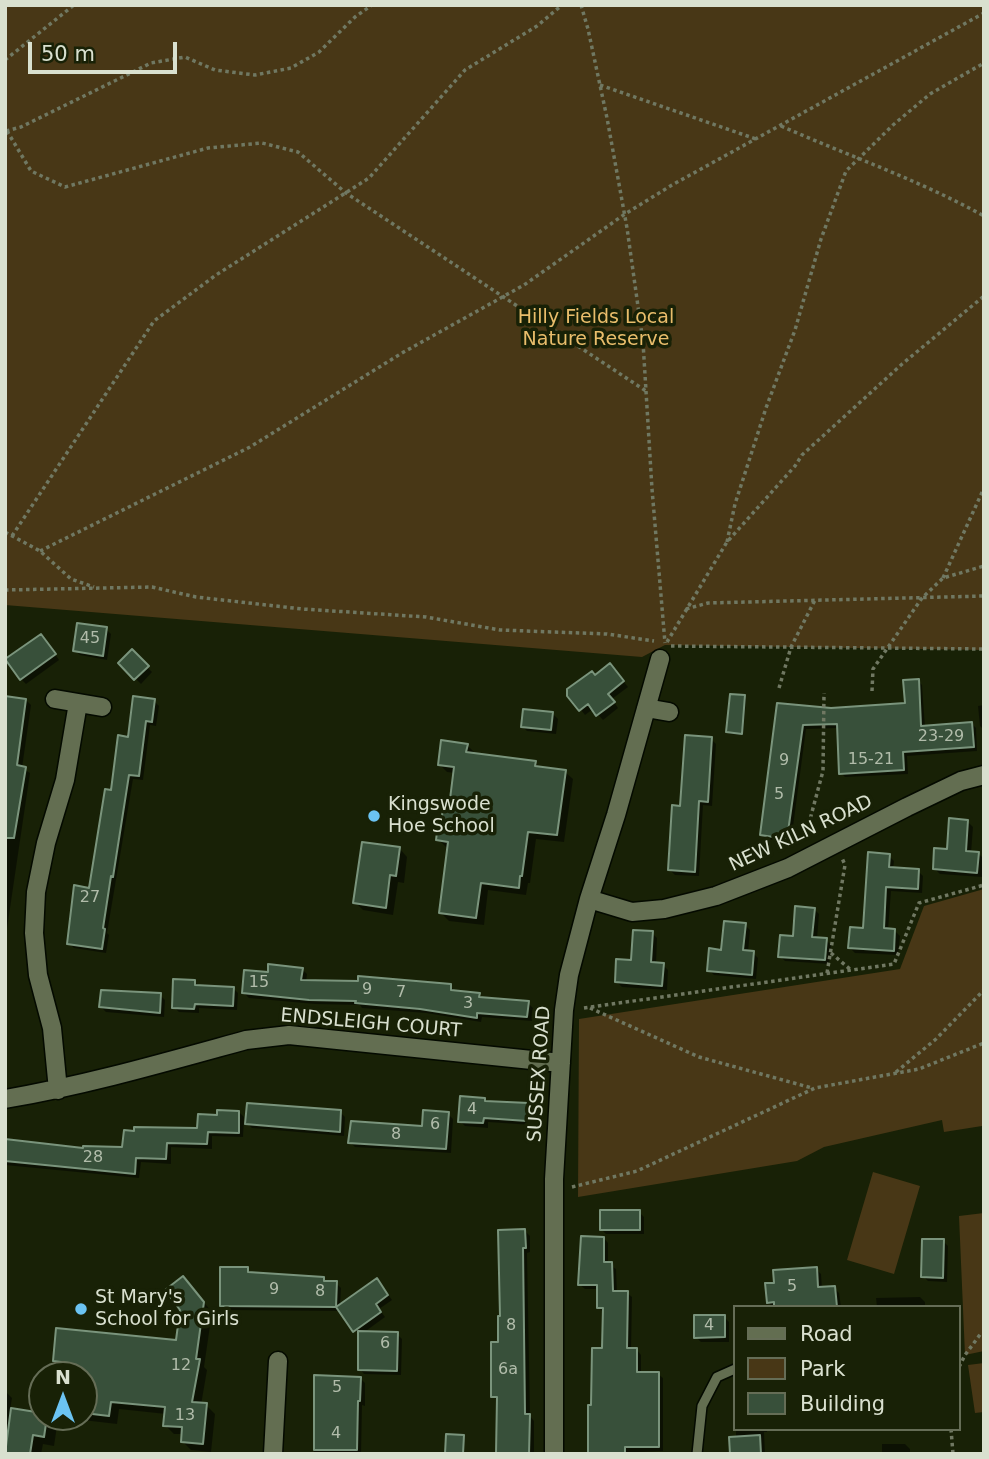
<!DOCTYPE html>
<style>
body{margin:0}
#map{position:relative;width:989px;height:1459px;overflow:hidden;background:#182106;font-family:"DejaVu Sans",sans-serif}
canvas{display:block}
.frame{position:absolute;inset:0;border:7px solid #d9e0cf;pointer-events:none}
.legend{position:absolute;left:733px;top:1305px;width:228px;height:126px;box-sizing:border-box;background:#182106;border:2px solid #656d56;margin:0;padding:9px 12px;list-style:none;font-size:21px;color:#d9e0cf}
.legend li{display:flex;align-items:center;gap:14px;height:35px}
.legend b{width:35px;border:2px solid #656d56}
.north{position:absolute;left:28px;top:1361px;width:70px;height:70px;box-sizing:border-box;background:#182106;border:2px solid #656d56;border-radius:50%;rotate:0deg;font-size:19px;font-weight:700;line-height:28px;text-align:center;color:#d9e0cf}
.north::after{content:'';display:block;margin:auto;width:24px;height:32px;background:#6bc3f2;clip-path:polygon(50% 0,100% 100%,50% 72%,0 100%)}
.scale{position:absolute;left:28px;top:42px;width:149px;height:32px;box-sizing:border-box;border:4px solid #d9e0cf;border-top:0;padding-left:9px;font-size:21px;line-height:24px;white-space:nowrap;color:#d9e0cf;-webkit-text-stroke:5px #182106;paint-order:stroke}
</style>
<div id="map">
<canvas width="989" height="1459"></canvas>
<div class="frame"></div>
<ul class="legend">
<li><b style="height:9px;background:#636e51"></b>Road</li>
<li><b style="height:19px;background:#483716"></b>Park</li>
<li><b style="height:19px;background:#38503a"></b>Building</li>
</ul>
<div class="north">N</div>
<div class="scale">50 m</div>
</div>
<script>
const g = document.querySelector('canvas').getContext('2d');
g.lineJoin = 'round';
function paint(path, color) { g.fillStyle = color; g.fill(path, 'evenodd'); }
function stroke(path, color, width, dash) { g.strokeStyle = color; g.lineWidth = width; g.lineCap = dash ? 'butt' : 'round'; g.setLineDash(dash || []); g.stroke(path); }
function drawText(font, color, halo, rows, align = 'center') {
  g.font = font + ' "DejaVu Sans",sans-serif'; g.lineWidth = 7; g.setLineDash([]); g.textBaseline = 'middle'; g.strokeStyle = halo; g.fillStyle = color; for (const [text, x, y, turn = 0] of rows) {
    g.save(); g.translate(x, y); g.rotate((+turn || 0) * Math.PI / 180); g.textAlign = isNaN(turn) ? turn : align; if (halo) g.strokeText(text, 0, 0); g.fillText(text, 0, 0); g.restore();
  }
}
paint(new Path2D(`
 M5,5H984V650L665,645L642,657L5,605Z
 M984,889V1146L982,1126L944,1132L942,1120L824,1147L797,1161L578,1197L579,1019L900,969L924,906Z
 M873,1172L920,1186L894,1274L847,1260Z
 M984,1213V1351L965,1355L959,1216Z
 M984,1363V1412L975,1413L968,1365Z`), '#483716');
paint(new Path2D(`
 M106,629L111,634L107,660L80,655L75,650Z
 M46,641L59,660L26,684L21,679Z
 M132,652L152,672L141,684L120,663Z
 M615,671L628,687L612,699L618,708L603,720L593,709L585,715L567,692L592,673L596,677Z
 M918,681L922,685L925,727L972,724L976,728L977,751L907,756L908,774L845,777L841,773L838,728L806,729L791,842L766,839L762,835L779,705L831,710L906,704Z
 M5,697L26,700L31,705L22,768L30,773L5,942Z
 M744,697L746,699L743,735L730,734L728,732Z
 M154,701L159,706L156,726L150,725L143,780L133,779L107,933L109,935L106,953L74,948L69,943L91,890L112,792L129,738Z
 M984,705V730L980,726L978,706Z
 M553,714L558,719L556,734L527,731L522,726Z
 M711,739L716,744L712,806L703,805L699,876L675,875L670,870L682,807Z
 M467,745L475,753L535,762L541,769L565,772L573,779L564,842L536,839L530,883H528L526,895L488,890L484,925L449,921L441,913L449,848L446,847L438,839L451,801L455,773L447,772L439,764Z
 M968,822L973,827L971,853H978L983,858L982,877L940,874L935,869Z
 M400,849L407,857L404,883L398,882L393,915L363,910L355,902Z
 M889,856L894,861L893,869L918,871L923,876L922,893L891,891L888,930L895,931L900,936L898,955L855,953L850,948L865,930Z
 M814,909L819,914L817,939L826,940L831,945L829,964L785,961L780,956Z
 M745,925L750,930L748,952L753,953L758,958L756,979L714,975L709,970Z
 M652,933L657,938L656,964L663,965L668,970L667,990L622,987L617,982Z
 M302,969L307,974L306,982L450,985L455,992L479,995L483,999L528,1003L533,1008L532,1021L482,1017L481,1022L426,1013L362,1008L360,1005L315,1004L249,998L244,993L269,974Z
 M195,982L200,987L233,988L238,993L237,1010L199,1008V1013L179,1012L174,1007Z
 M160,995L165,1000L164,1017L106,1012L101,1007Z
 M484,1100L487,1102L528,1105L533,1110L532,1125L488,1122V1128L465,1126L460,1121Z
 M239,1112L244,1117L243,1137L212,1136V1149L171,1147V1164L141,1162L139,1178L5,1165V1141L84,1150L124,1149L199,1129Z
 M340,1112L345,1117L344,1136L252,1128L247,1123Z
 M448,1114L453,1119L451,1153L355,1147L350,1142L424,1128Z
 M639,1212L644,1217V1234H606L601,1229Z
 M525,1231L530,1236V1252L527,1253L530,1416L534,1421V1454H498V1401L493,1396L499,1343Z
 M604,1238L608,1243V1264L616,1269L617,1293H627L632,1297L631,1350H637L641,1355V1374H658L663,1378V1451L589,1454L604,1350L603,1312L599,1308V1289H585L580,1285Z
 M943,1241L948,1246L947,1282L928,1281L923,1276Z
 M247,1269L252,1274L323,1279L327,1283H336L341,1288L340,1306L382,1286L392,1300L379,1309L385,1317L363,1333L397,1334L402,1339L401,1375L364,1374L360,1369V1336L341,1311L226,1310L221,1305Z
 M816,1269L821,1274L822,1289L834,1288L839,1293L841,1307H773L768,1302L776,1284Z
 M191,1287L212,1312L204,1367L207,1370L201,1405H206L215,1414L211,1452L191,1450L183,1442V1434H174L165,1425L166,1414L119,1409L117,1424L74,1419L73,1417H84V1375H70V1370L63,1369L55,1361L177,1342Z
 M920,1297L925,1302V1307H877L876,1298Z
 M724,1317L729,1322V1342H701L696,1337Z
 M316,1377L360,1378L365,1383V1406L362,1405L361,1454H314Z
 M5,1391L12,1398L10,1410L49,1417L57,1426L54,1446L43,1444L41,1454H5Z
 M736,1429H767V1432H764L765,1454H731L736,1439Z
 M882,1444H905L910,1449V1454H882Z`), '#0007');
const building = new Path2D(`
 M77,623L107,627L103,656L73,651Z
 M41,634L56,654L20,680L5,659Z
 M132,649L149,666L134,680L118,663Z
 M610,663L624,681L608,694L615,702L596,716L588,704L579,711L567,696V689L592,671L595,675Z
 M919,679L921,726L972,722L974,747L903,752L904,770L839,774L837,724L803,725L787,839L760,835L777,703L831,708L905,703L903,680Z
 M730,694L745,695L742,734L726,732Z
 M5,696L26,699L17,765L26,767L14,838H5Z
 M133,696L155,699L152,722L146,721L139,776L129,775L113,877L111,876L103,928L105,929L102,949L67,944L74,885L89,888L105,789L111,790L118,735L128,737Z
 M523,709L553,712L551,730L521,727Z
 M685,735L712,737L708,802L699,801L695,872L668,870L672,805L680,806Z
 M441,740L468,744L466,752L536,761L535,766L566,770L557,835L528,832L522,876H520L519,888L481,883L476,918L439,913L448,842L436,840L439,816H442L444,799H450L454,767L438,765Z
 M949,818L968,820L966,851L979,852L977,873L933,869L934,848L947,849Z
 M362,842L400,847L396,876L390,875L386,908L353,903Z
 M868,852L890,854L889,867L919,869L918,889L886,887L884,928L895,929L894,951L848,948L850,927L863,928Z
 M795,906L815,908L812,937L827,938L825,960L778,957L780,935L793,936Z
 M724,921L746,923L743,950L754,951L752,975L707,971L709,948L721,950Z
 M633,930L653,931L651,962L664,963L662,986L615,982L616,959L631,960Z
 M268,964L303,968L301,980L358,981V976L451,984V990L480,993L479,997L529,1001L527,1017L477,1013V1018L420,1009L355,1003L356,1001L309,1000L242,993L244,970L268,972Z
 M173,979L195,980V985L234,987L233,1006L195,1004L194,1009L172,1008Z
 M101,990L161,993L160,1013L99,1007Z
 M460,1096L485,1098V1101L529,1103L527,1121L484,1118L483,1123L458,1122Z
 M247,1103L341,1110L340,1132L245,1124Z
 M217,1110L239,1111V1133L208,1132L207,1144L167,1143L166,1159L136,1158L135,1174L5,1161V1139L83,1148V1146L122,1147L124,1130L134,1131V1127L197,1128L198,1114L217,1115Z
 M423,1110L449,1112L446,1149L348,1143L351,1121L422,1126Z
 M600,1210H640V1230H600Z
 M525,1229L526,1248H523L525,1414H530L529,1454H496L497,1397H491V1342H498V1316H500L498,1230Z
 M581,1236L604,1237V1262H612L613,1291H628L627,1348H637V1372H659V1447H625V1454H588V1405H591L592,1348H602L603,1308H597V1285H578Z
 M922,1239H944L943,1278L921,1277Z
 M220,1267H248V1272L324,1277V1281H337L336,1307L377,1278L388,1295L376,1304L381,1312L353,1332L336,1307L220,1306Z
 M817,1267L818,1287L835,1286L837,1307H774V1302L767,1303L765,1283H774L773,1270Z
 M183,1276L204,1302L196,1359H200L192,1402L207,1403L203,1444L181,1442L182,1427L163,1426L165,1407L111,1402L109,1416L84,1413V1375H68L69,1363L53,1361L56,1328L176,1340L180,1310L165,1290Z
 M694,1315H725V1337L694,1338Z
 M358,1331L398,1332L397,1371L358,1370Z
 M314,1375L361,1377L360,1401H358L357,1450H314Z
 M11,1408L42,1413V1417H47L44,1437L33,1435L30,1454H5Z
 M446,1434L464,1435L463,1454H445Z
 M760,1435L761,1454H730L729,1437Z`);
paint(building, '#38503a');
stroke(building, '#7a947c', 2);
const lane = new Path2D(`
 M697,1454L702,1406L717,1377L735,1369`);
const street = new Path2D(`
 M55,699L102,707
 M646,708L669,712
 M589,899L632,912L664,909L716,896L788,868L907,807L961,781L984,775
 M58,1090L52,1028L38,975L34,933L36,892L46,843L65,780L78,703
 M5,1099C87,1085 166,1062 246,1040L289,1035L561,1063
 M273,1454L278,1361
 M554,1454V1179L564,1010L569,975L589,899L616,815L660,659`);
stroke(lane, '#040a00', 12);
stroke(street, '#040a00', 21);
stroke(new Path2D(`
 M581,5L588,29L607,118L627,228L643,342L652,489L665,643
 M5,60L74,5
 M600,85L756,139
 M781,126C849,156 919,180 984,216
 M6,131L21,127L151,63L185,57L215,70L255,75L291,68L319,52L355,17L372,5
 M7,131L31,171L65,187L208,148L262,143L298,152L346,193L646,391
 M5,532L40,551L71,579L94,587
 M12,536L154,321L216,275L369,178L465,70L537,26L562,5
 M727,542L735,504L766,408L795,330L821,239L846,171L893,125L930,94L984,63
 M40,551L250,447L402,353L524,285L625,214L672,185L984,13
 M943,578L984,488
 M5,590L152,587L196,597L302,609L426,617L500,630L607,634L654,641
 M686,609L708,603L984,596
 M667,642L727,542L795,466L802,455L901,365L984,296
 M671,646L984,649
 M779,688L791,647L815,600
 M872,691L873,669L922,598L943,578L984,566
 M805,838L823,771L824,693
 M831,953L851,970
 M827,973L845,865L842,858
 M584,1008L894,964L919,903L984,885
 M590,1008L699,1057L812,1088
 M896,1072L936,1039L984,990
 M572,1187L637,1171L815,1088L919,1069L984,1043
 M959,1367L965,1355L982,1332
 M951,1429L953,1454`), '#707862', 3.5, [3.5, 3.5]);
stroke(lane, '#636e51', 9);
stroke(street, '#636e51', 18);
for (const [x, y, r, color] of [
 [374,816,7,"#6bc3f2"],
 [81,1309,7,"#6bc3f2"]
]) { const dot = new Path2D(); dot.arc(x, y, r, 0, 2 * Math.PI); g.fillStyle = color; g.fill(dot); stroke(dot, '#182106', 2.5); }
drawText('16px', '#b1bcaa', null, [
 ["45",90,639],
 ["23-29",941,737],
 ["15-21",871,760],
 ["9",784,761],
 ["5",779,795],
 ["27",90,898],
 ["15",259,983],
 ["9",367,990],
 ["7",401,993],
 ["3",468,1004],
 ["4",472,1110],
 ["6",435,1125],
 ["8",396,1135],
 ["28",93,1158],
 ["5",792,1287],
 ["9",274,1290],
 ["8",320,1292],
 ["8",511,1326],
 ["4",709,1326],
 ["6",385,1344],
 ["12",181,1366],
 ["6a",508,1370],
 ["5",337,1388],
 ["13",185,1416],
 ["4",336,1434]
]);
drawText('19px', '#e9bd6b', '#182106', [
 ["Hilly Fields Local",596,318],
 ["Nature Reserve",596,340]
]);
drawText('19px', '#d9e0cf', '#182106', [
 ["Kingswode",388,805],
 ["Hoe School",388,827],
 ["St Mary's",95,1298],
 ["School for Girls",95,1320]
], 'left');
drawText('19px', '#d9e0cf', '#182106', [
 ["NEW KILN ROAD",801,834,-25],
 ["ENDSLEIGH COURT",371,1024,5],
 ["SUSSEX ROAD",540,1074,-86]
]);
</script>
